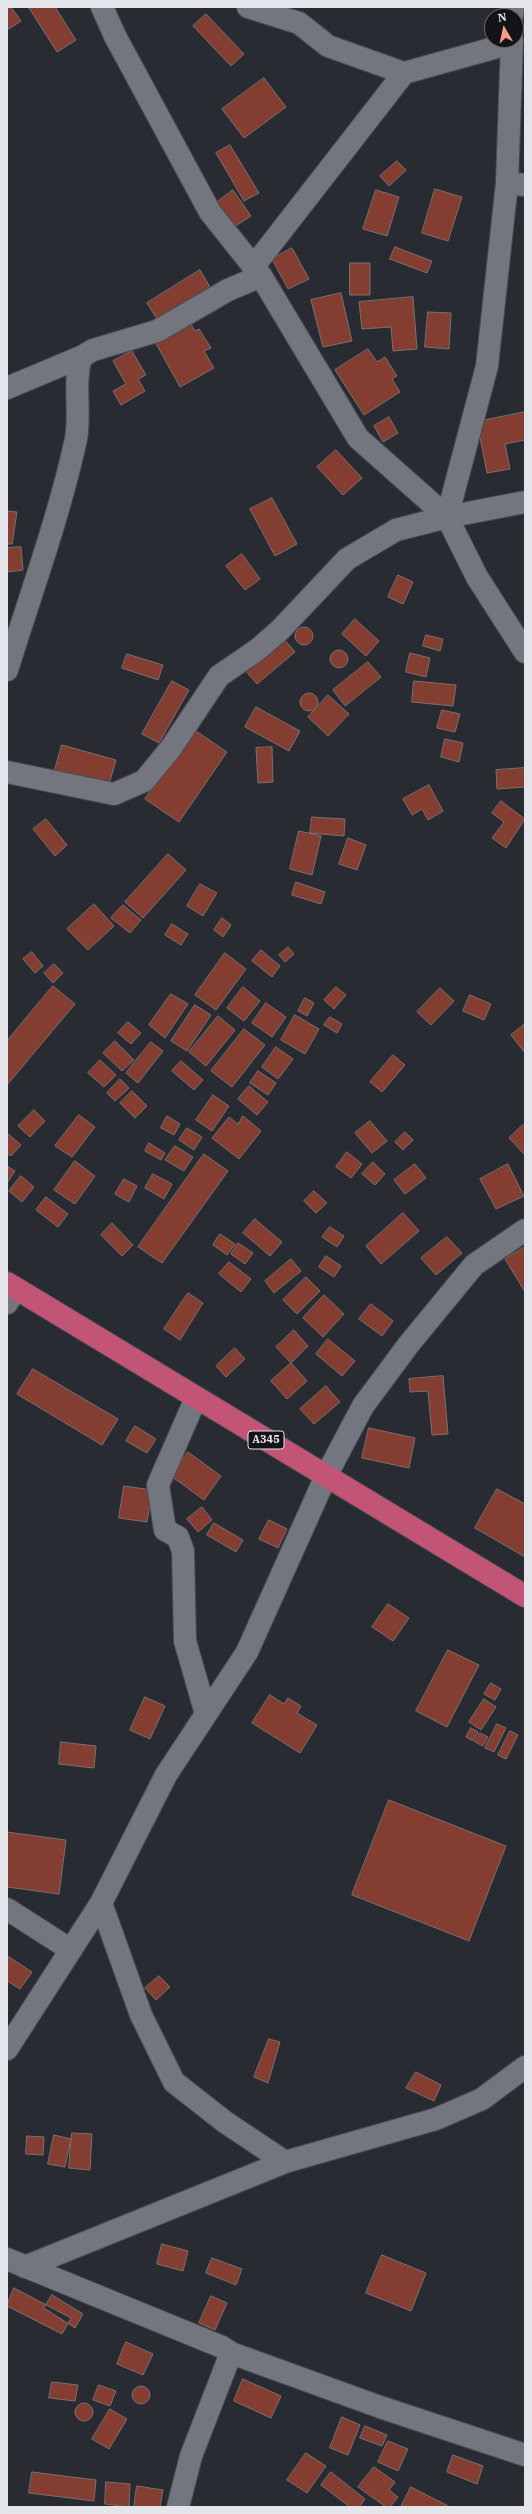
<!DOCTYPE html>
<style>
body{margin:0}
#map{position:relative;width:532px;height:2514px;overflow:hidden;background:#292b33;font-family:"IBM Plex Serif",serif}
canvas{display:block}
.frame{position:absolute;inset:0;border:8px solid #e4e5eb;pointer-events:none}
.north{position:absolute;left:484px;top:8px;width:40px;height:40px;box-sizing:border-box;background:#131317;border:1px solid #67676c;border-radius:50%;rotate:351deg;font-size:11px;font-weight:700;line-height:16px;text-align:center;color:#e4e5eb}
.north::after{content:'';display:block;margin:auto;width:14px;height:18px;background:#f49e87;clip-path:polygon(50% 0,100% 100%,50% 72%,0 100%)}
</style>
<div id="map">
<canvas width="532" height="2514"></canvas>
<div class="frame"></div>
<div class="north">N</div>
</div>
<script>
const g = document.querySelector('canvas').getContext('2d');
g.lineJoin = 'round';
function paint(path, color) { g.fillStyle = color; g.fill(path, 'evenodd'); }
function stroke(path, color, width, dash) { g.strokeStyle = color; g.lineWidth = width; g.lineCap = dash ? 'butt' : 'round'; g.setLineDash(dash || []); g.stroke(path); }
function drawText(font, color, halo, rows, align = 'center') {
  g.font = font + ' "IBM Plex Serif",serif'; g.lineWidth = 4; g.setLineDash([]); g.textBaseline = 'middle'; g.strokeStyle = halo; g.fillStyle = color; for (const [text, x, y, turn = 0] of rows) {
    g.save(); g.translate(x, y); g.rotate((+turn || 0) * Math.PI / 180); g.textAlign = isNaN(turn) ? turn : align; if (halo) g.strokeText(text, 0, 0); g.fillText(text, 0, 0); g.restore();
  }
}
const building = new Path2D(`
 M7,7H11L21,21L7,30Z
 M30,7H55L76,40L57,52L29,8Z
 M206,14L244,54L231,66L193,26Z
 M264,78L286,107L244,138L222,109Z
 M230,145L259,193L244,201L216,153Z
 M397,161L406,170L389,186L380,176Z
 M435,189L462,197L448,241L422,233Z
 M233,190L251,216L234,227L216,203Z
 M376,190L399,197L387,236L363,229Z
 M395,247L432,261L427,273L390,259Z
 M292,248L309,279L288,289L272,259Z
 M350,263H370V295H350Z
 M200,270L213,292L160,324L147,303Z
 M341,293L352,341L323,347L311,300Z
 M413,297L417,349L393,351L391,327L362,329L359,302Z
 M428,312L451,313L449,349L425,347Z
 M188,319L195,331L199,329L211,348L204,351L214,368L180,387L153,338Z
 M368,349L377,362L385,357L397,376L392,379L400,392L364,415L335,370Z
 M132,351L146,375L138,379L145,391L121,405L113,391L126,384L113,361Z
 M525,412V440L505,444L510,469L487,473L477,422Z
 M389,417L398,433L383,442L374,426Z
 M336,450L362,478L343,495L317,467Z
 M272,498L297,544L275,556L250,509Z
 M7,511L17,512L12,544H7Z
 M21,547L23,570L7,572V548Z
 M242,554L260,579L245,590L226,566Z
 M398,575L413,582L403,604L388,597Z
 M355,619L379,641L366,656L342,634Z
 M295 636a9 9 0 1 1 18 0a9 9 0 1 1-18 0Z
 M426,635L443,639L440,651L423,646Z
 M283,638L295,652L257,684L245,670Z
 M330 659a9 9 0 1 1 18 0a9 9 0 1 1-18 0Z
 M410,653L430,658L426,677L406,672Z
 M127,654L163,665L158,680L122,668Z
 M368,662L381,677L345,706L333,690Z
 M172,681L189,690L159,743L142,734Z
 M414,681L456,685L453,706L412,702Z
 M300 702a9 9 0 1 1 18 0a9 9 0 1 1-18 0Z
 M328,695L349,714L328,736L308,717Z
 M256,707L300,731L289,751L245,727Z
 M442,710L460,714L455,732L437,728Z
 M193,729L227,752L179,822L145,799Z
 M445,739L463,743L459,762L441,757Z
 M62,745L116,760L108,788L54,773Z
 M272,747L273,782L258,783L256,748Z
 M525,768V787L497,789L496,770Z
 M429,785L443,811L428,820L422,809L412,815L403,799Z
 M501,801L525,819L506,848L492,838L504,822L492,813Z
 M312,817L345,819L344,836L310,833Z
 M46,819L67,845L55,856L33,829Z
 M299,831L321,836L312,875L290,869Z
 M348,838L366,845L357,870L339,864Z
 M168,854L186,870L143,918L125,902Z
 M296,882L325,892L321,904L292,895Z
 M200,884L217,893L203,916L187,906Z
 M94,904L114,926L88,950L67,929Z
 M123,905L141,920L130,933L111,918Z
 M222,918L231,925L223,937L214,930Z
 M172,924L188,934L181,945L165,935Z
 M288,947L294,954L285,962L279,955Z
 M261,950L280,966L272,977L252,961Z
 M32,952L43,966L35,973L23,959Z
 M225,953L246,969L216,1010L195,995Z
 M54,964L63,973L53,983L44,973Z
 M53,986L75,1004L7,1085V1041Z
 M243,987L260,1001L244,1021L227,1008Z
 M336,987L346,995L334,1009L324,1000Z
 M440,988L454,1001L431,1025L417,1012Z
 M171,994L188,1004L165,1038L149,1025Z
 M470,995L491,1004L484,1020L463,1011Z
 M305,998L314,1003L307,1016L298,1011Z
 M266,1003L286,1017L272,1037L252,1023Z
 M195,1005L211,1015L187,1051L171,1041Z
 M295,1015L319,1029L305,1054L281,1040Z
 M218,1016L235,1030L206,1066L189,1052Z
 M330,1017L342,1024L337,1033L324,1025Z
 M128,1022L141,1033L131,1044L118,1033Z
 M525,1024V1053L511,1035Z
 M244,1029L265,1045L232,1087L211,1071Z
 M115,1041L134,1060L122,1071L103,1053Z
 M151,1042L163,1051L138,1083L126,1073Z
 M276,1047L293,1059L278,1079L262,1067Z
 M393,1055L405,1065L382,1092L370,1082Z
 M100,1060L116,1075L104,1087L88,1073Z
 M181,1061L203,1080L194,1090L172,1071Z
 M258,1071L276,1083L268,1095L250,1083Z
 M120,1079L129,1088L115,1101L107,1093Z
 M249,1086L268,1102L257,1115L238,1099Z
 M132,1091L147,1106L135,1118L120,1103Z
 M213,1095L229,1106L212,1131L196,1120Z
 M34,1110L45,1121L30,1137L18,1126Z
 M79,1115L95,1127L72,1157L55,1146Z
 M167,1116L180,1124L174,1135L161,1128Z
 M243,1116L261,1131L239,1159L212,1138L229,1117L238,1124Z
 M370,1121L387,1141L372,1153L355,1133Z
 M525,1123V1155L509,1138Z
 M187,1128L202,1137L194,1150L179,1140Z
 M405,1132L413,1140L403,1150L395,1142Z
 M7,1133L21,1145L11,1156L7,1153Z
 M149,1143L165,1153L161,1160L145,1151Z
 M175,1146L193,1157L184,1171L165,1160Z
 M347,1152L362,1164L351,1178L336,1167Z
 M204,1154L228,1171L162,1263L138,1247Z
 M75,1161L95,1176L75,1204L54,1190Z
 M373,1162L385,1174L375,1185L362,1174Z
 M415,1164L426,1178L405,1194L394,1180Z
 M508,1164L524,1196L496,1209L480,1179Z
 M7,1166L15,1171L7,1183Z
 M153,1174L172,1184L164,1199L145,1188Z
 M21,1176L34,1187L22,1202L9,1191Z
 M124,1179L137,1186L129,1202L115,1194Z
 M314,1191L327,1203L316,1213L304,1201Z
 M46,1197L68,1214L58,1227L36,1210Z
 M403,1213L419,1231L381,1264L366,1246Z
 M255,1219L282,1242L270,1256L243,1233Z
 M112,1223L133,1245L122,1256L101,1235Z
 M330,1227L344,1236L337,1247L322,1237Z
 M220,1234L235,1244L227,1255L213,1245Z
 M447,1237L462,1253L436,1275L421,1258Z
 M238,1243L253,1253L245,1264L231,1254Z
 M525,1247V1292L505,1259Z
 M326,1256L341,1266L334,1277L319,1267Z
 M291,1259L301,1271L274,1293L265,1281Z
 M229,1262L251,1279L241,1292L219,1274Z
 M306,1277L320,1291L297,1314L283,1300Z
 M188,1293L203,1303L180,1340L164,1329Z
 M324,1295L344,1314L323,1337L303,1318Z
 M371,1304L393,1321L382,1336L359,1319Z
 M294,1330L308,1346L291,1363L276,1347Z
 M328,1339L355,1361L342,1376L316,1354Z
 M235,1348L245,1359L226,1377L216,1366Z
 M291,1363L307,1381L287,1399L271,1381Z
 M33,1369L118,1419L102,1445L17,1394Z
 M443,1376L448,1434L432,1435L428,1391L410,1392L409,1379Z
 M326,1386L340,1402L314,1424L300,1409Z
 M135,1426L156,1439L147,1453L126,1441Z
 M369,1428L415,1438L409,1468L362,1458Z
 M188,1452L221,1476L204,1500L171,1476Z
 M124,1486L152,1490L147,1522L119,1518Z
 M497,1489L525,1504V1557L475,1528Z
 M202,1507L212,1520L198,1532L187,1519Z
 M269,1520L287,1529L278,1548L259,1539Z
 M214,1523L243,1540L236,1552L207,1535Z
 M388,1604L409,1618L393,1641L372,1627Z
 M448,1650L479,1665L447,1727L416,1711Z
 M491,1683L501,1689L495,1700L484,1694Z
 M270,1695L284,1704L288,1698L301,1706L297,1713L317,1725L300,1753L252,1723Z
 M145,1697L165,1706L150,1739L130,1730Z
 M484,1699L496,1707L481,1730L469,1722Z
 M497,1724L506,1728L494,1752L485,1748Z
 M471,1728L478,1732L473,1741L466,1737Z
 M510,1731L518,1735L506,1759L498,1755Z
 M480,1733L488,1737L483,1746L475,1742Z
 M61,1742L96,1746L94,1768L59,1764Z
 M389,1800L506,1846L469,1941L352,1895Z
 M7,1832L66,1840L59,1894L7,1887Z
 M9,1957L32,1972L20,1989L7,1981V1961Z
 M159,1976L170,1987L156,2000L145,1988Z
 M269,2039L280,2042L268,2083L254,2077Z
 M416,2072L441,2085L434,2101L406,2088Z
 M72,2133L92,2134L90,2170L69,2168Z
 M54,2135L71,2139L65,2167L48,2164Z
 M27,2136L44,2137L43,2155L26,2154Z
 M162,2244L188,2251L183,2271L157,2264Z
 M382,2255L426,2273L411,2311L366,2293Z
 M212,2258L242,2269L236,2285L206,2273Z
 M14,2288L71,2318L62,2334L7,2306Z
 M52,2295L83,2314L75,2328L44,2308Z
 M211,2296L227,2303L215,2330L199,2323Z
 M126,2342L153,2354L143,2375L117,2364Z
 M243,2379L281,2396L271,2418L234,2401Z
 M52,2382L78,2385L75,2401L49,2398Z
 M99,2385L116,2391L110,2406L93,2400Z
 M132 2395a9 9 0 1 1 18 0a9 9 0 1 1-18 0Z
 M75 2412a9 9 0 1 1 18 0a9 9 0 1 1-18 0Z
 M110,2409L127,2419L109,2449L92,2439Z
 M342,2417L360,2425L348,2455L330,2448Z
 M365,2426L387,2435L382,2446L360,2438Z
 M388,2441L408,2449L398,2471L378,2462Z
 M306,2453L326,2466L307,2493L287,2480Z
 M453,2455L483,2466L477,2484L447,2472Z
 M374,2467L395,2482L389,2490L398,2497L390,2507H386L358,2487Z
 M32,2472L96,2480L94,2501L29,2493Z
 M331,2472L365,2499L359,2507H350L321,2485Z
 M106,2482L130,2484L129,2507L105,2504Z
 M137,2486L163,2490L160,2507H134Z
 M411,2487L450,2507H401Z`);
paint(building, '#833e31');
stroke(building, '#7c706e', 1);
const minor = new Path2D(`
 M102,7L115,36L210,212L261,276L358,438L447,517
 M248,7L299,23L328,46L404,73
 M512,16L513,7
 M512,40L507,183L487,366L447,517L477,577L525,652
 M507,183L525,185
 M254,266L404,73L512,43
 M7,388L81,357
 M7,670C31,593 59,517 76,439C81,411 73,384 81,357L93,350L157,331L228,290L261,276
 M7,772L114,794L144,781L171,748L219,676L257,650L280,630L347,559L396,530L447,517L525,502
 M7,1303L16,1289
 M196,1398L158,1485L165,1530L178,1537L183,1551L185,1641L206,1714
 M101,1903L141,2015L174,2082L225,2122L285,2162
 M7,1909L71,1950
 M7,2049L101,1903L166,1775L247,1652L326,1476L363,1406L409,1344L474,1265L525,1230
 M7,2259L222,2347L231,2353L380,2407L525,2455
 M25,2267L285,2162L436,2119L482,2099L525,2067
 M178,2507L191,2456L231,2353`);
const trunk = new Path2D(`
 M7,1283L525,1596`);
stroke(minor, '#494a51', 24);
stroke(trunk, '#494a51', 24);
stroke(minor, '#73757f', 22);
stroke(trunk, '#c25576', 22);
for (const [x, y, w] of [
 [266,1440,36]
]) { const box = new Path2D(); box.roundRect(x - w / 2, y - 9, w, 18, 3); g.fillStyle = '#131317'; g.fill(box); stroke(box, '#e4e5eb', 1); }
drawText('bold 11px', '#e4e5eb', null, [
 ["A345",266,1440]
]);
</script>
